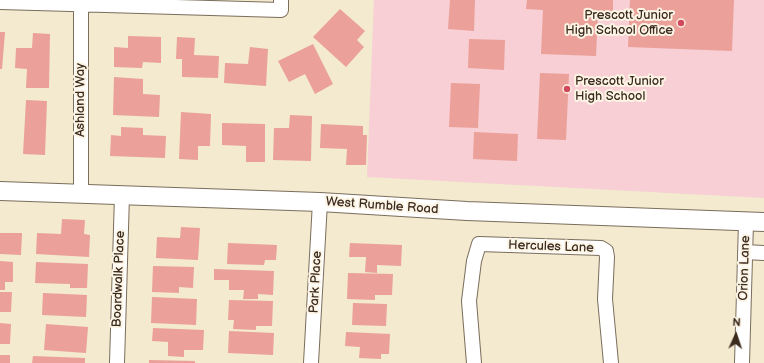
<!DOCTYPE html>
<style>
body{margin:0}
#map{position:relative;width:764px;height:363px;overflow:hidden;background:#f3eacf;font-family:"Balsamiq Sans",sans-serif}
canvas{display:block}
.north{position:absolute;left:716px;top:315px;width:40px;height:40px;-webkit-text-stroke:3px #fcf5e5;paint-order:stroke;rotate:3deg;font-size:11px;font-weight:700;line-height:16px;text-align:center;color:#3b2a1e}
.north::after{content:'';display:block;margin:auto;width:14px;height:18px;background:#3b2a1e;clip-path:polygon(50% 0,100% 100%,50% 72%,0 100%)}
</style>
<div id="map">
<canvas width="764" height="363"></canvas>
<div class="north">N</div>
</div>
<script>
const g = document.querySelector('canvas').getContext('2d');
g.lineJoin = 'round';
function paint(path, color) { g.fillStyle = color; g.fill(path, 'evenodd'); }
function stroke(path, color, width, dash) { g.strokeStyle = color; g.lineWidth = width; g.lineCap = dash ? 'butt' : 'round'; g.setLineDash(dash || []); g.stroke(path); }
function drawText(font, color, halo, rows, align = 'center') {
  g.font = font + ' "Balsamiq Sans",sans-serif'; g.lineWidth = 4; g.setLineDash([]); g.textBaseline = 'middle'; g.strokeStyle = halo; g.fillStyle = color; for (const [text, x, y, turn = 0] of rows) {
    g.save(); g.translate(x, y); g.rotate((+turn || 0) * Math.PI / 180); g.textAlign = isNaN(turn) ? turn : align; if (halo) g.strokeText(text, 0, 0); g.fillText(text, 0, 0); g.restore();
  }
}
paint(new Path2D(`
 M374,0H764V198L367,177Z`), '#f7cfd4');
paint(new Path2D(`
 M450,0H475L474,31L448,29Z
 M527,0H613V13L598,12L596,56L541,54L543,10L526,9Z
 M630,0H734L732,51L628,47Z
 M340,9L365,31L357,40L364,47L346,67L313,37Z
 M0,32H5L2,69H0Z
 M33,33L50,34L49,88H26L27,69L15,68L16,48H32Z
 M128,36L161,37V63L143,62L142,68L114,67V47L128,48Z
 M177,37L195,38L194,55L219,56L218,78L182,77V59H176Z
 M469,39L505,40L504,70L468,68Z
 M313,44L333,84L315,94L305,74L289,82L278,61Z
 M250,47L268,49L266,86L224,83L225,63L248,64Z
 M540,73L569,74L566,140L537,139Z
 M114,77L143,79V94L160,95L159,117L113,115Z
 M451,83L480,84L478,128L449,127Z
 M26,100L47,101L45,155L23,154Z
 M181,112L211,114L210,146H198V160L179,159Z
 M290,115L312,116L311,161L273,160L274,128H289Z
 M222,123L265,124V162H246V146L222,145Z
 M321,124L363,126V135H367L366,165H346L347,149L320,148Z
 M121,127L143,128V135L166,136L165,158L110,156L111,135L121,136Z
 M474,132L518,134L517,161L473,159Z
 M62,219L85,220L84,234L90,235L89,257L36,254L37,233L61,234Z
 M181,227L200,228L198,260L156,258L157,237L180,238Z
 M0,233H22L21,255L0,254Z
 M228,243L277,245L276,260H265L264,265L227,264Z
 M350,243L402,245L401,266L377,265V273L365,272L366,257H349Z
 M0,261L13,262V282H5V290H0Z
 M36,262L88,264L87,288H70V284L35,283Z
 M153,266L194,267L193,288L179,287V293L152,292Z
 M214,269L274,271L273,295L258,294V299H243L244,290H229V280H214Z
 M348,273L393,274L392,295H375V300L347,299Z
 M0,292H12L11,312H0Z
 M43,293L87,295L86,317L42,315Z
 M152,297L197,299L196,325L151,323Z
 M229,300L273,301L272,326H256V330L233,329L234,320H228Z
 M353,303L387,304L386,326L352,325Z
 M0,323L11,324L10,344H0Z
 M46,324L88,327L86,353L44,350Z
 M153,328L204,330L203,350H184V357L168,356V342L152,341Z
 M229,331L274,333L273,355L228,353Z
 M346,332L390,334L389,354H381V359L359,358L360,347L345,346Z
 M0,355H10V363H0Z
 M33,356L85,358V363H32Z
 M149,360L195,361V363H149Z`), '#eba09a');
const minor = new Path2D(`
 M0,2L281,10V0
 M81,5V194
 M745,252L764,253
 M117,363L122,195
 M311,363L320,202
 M474,363L469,301L474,261L479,244L601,248L606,251L607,257L605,299L611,363
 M742,363L746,222`);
const tertiary = new Path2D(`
 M0,191L320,202L467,211L764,222`);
stroke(minor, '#7b6d5c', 16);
stroke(tertiary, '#7b6d5c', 20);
stroke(minor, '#fff', 14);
stroke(tertiary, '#fff', 18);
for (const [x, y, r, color] of [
 [681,23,4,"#d1495b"],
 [567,89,4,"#d1495b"]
]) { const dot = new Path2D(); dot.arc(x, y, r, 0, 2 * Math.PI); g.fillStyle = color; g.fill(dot); stroke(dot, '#fcf5e5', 1.5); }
drawText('13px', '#3b2a1e', '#fcf5e5', [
 ["Prescott Junior",673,16],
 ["High School Office",673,31],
 ["Prescott Junior",575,82,"left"],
 ["High School",575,97,"left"]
], 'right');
drawText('13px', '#3b2a1e', '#fcf5e5', [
 ["Ashland Way",81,100,-90],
 ["West Rumble Road",382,206,4],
 ["Hercules Lane",551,247,2],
 ["Orion Lane",745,268,-88],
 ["Boardwalk Place",119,279,-88],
 ["Park Place",316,282,-87]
]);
</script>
